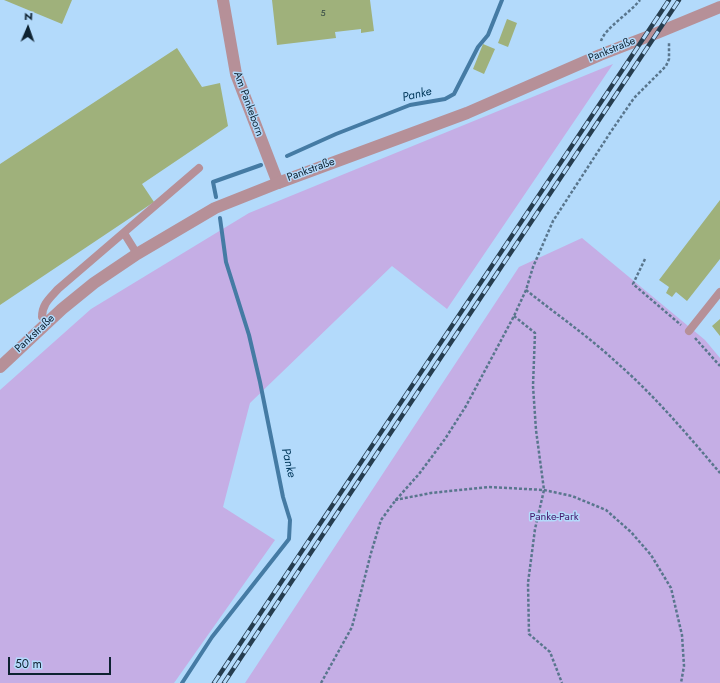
<!DOCTYPE html>
<meta charset="utf-8">
<style>
body{margin:0}
#map{position:relative;width:720px;height:683px;overflow:hidden;background:#b3dafb;font-family:Jost,sans-serif}
canvas{display:block}
.north{position:absolute;left:8px;top:8px;width:40px;height:40px;-webkit-text-stroke:3px #b3dafb;paint-order:stroke;rotate:2deg;font-size:11px;font-weight:700;line-height:16px;text-align:center;color:#0e2231}
.north::after{content:'';display:block;margin:auto;width:14px;height:18px;background:#0e2231;clip-path:polygon(50% 0,100% 100%,50% 72%,0 100%)}
.scale{position:absolute;left:8px;top:657px;width:103px;height:18px;box-sizing:border-box;border:2px solid #0e2231;border-top:0;padding-left:5px;font-size:12px;line-height:14px;white-space:nowrap;color:#0e2231;-webkit-text-stroke:3px #b3dafb;paint-order:stroke}
</style>
<div id="map">
<canvas width="720" height="683"></canvas>
<div class="north">N</div>
<div class="scale">50 m</div>
</div>
<script>
const g = document.querySelector('canvas').getContext('2d');
g.lineJoin = 'round';
function paint(path, color) { g.fillStyle = color; g.fill(path, 'evenodd'); }
function stroke(path, color, width, dash) { g.strokeStyle = color; g.lineWidth = width; g.lineCap = dash ? 'butt' : 'round'; g.setLineDash(dash || []); g.stroke(path); }
function drawText(font, color, halo, rows, align = 'center') {
  g.font = font + ' Jost,sans-serif'; g.lineWidth = 3; g.setLineDash([]); g.textBaseline = 'middle'; g.strokeStyle = halo; g.fillStyle = color; for (const [text, x, y, turn = 0] of rows) {
    g.save(); g.translate(x, y); g.rotate((+turn || 0) * Math.PI / 180); g.textAlign = isNaN(turn) ? turn : align; if (halo) g.strokeText(text, 0, 0); g.fillText(text, 0, 0); g.restore();
  }
}
paint(new Path2D(`
 M613,64L447,309L392,266L250,403L223,507L275,540L174,683H0V390L91,309L249,213Z
 M582,238L705,340L720,358V683H245L519,267Z`), '#c5aee5');
stroke(new Path2D(`
 M287,156L336,134L410,105L445,99L454,94L478,47L488,35L502,0
 M216,197L213,182L261,165
 M182,683L212,637L289,539L290,520L283,497L260,382L249,335L226,262L220,218`), '#457ba4', 4);
paint(new Path2D(`
 M4,0H72L62,24Z
 M272,0H370L374,31L361,33V29L335,32L336,38L277,45Z
 M507,19L517,23L508,47L498,43Z
 M483,44L495,49L484,74L473,69Z
 M177,48L202,87L220,83L228,126L142,184L154,202L0,305V164Z
 M720,200V259L687,301L676,292L672,297L666,293L669,287L659,280Z
 M720,319V336L712,326Z`), '#9fb17b');
stroke(new Path2D(`
 M601,41C605,28 630,13 640,0
 M645,259L633,284L681,325
 M526,290C556,314 588,336 616,362C654,395 687,434 720,473
 M514,316L535,333L533,386L536,430L544,490L535,529L528,583L529,634L550,652L562,683
 M695,338L720,366
 M395,500L431,493L489,487L544,490L572,496L606,510L631,532L651,555L671,588L682,635L684,666L681,683
 M321,683L352,627L371,553L381,520L395,501L419,474L445,439L466,406L514,316L526,290L533,267L553,221L610,133L634,98L666,66L669,59V42`), '#59768d', 2.5, [3, 2]);
stroke(new Path2D(`
 M124,233L137,254
 M48,323L42,317C42,304 50,298 58,289L199,168
 M689,331L720,292`), '#b69098', 8);
stroke(new Path2D(`
 M223,0L236,74L278,183`), '#b69098', 12);
stroke(new Path2D(`
 M0,367L62,309L94,283L137,254L215,208L278,183L467,113L600,55L657,33L720,7`), '#b69098', 12);
const rail = new Path2D(`
 M214,683L669,0
 M224,683L679,0`);
stroke(rail, '#263d4f', 4.5);
stroke(rail, '#b3dafb', 3, [9]);
drawText('9px', '#324644', null, [
 ["5",323,14]
]);
drawText('11px', '#0e2231', '#b3dafb', [
 ["Pankstraße",612,50,-22],
 ["Am Pankeborn",248,104,70],
 ["Pankstraße",311,170,-20],
 ["Pankstraße",35,334,-43]
]);
drawText('11px', '#45196c', '#b3dafb', [
 ["Panke-Park",554,517]
]);
drawText('italic 12px', '#00375a', '#b3dafb', [
 ["Panke",417,95,-13],
 ["Panke",288,463,77]
]);
</script>
